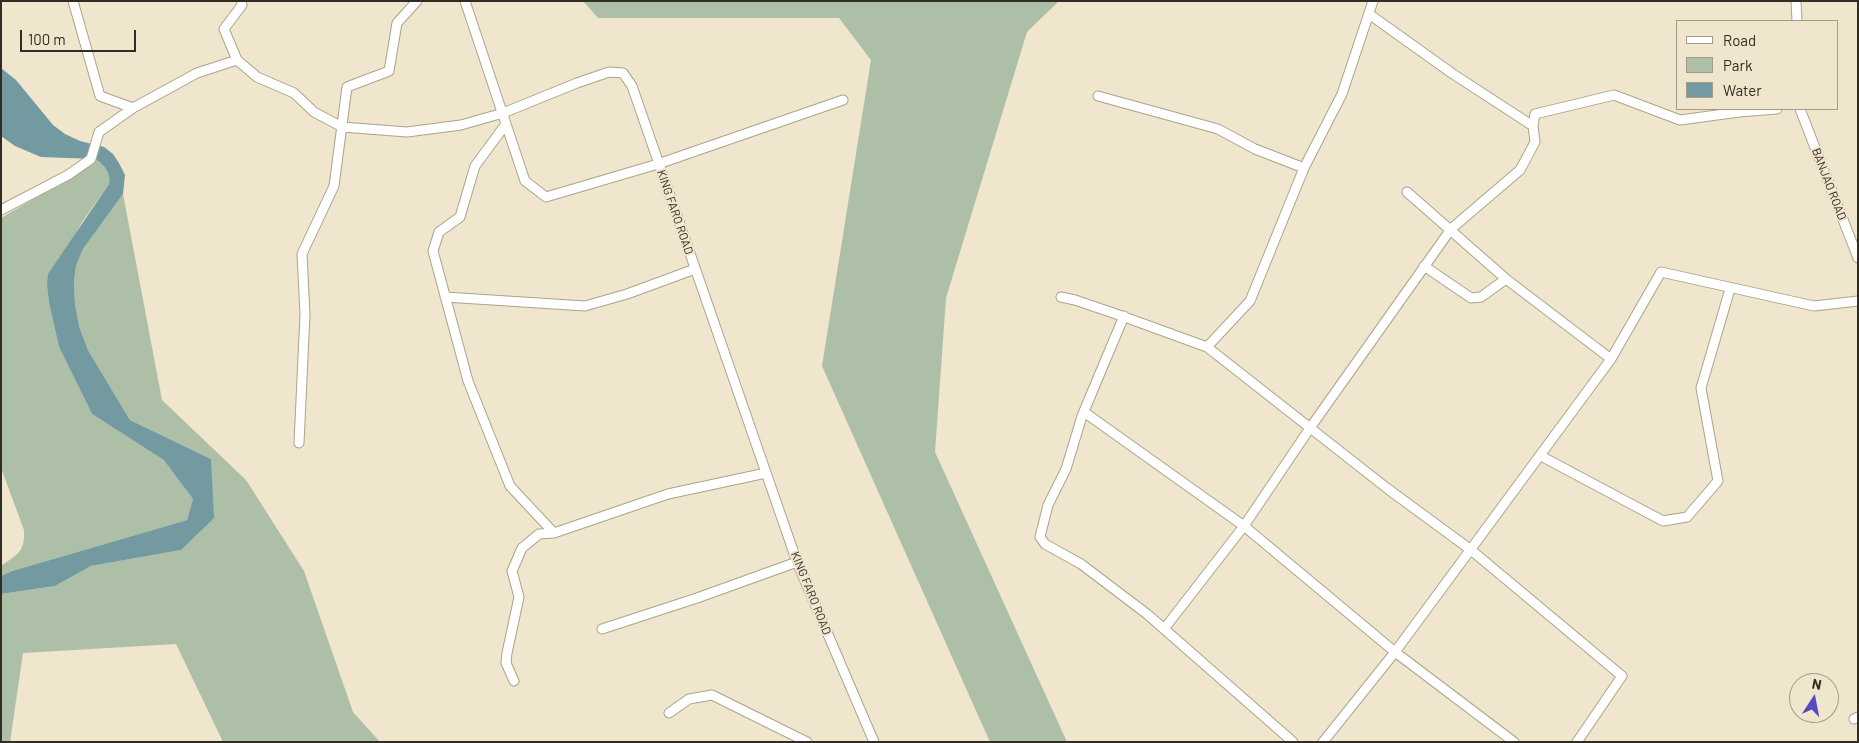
<!DOCTYPE html>
<style>
body{margin:0}
#map{position:relative;width:1859px;height:743px;overflow:hidden;background:#f0e5cd;font-family:Barlow,sans-serif}
canvas{display:block}
.frame{position:absolute;inset:0;border:2px solid #312d24;pointer-events:none}
.legend{position:absolute;left:1676px;top:20px;width:162px;height:90px;box-sizing:border-box;background:#f0e5cd;border:1px solid #a49b89;margin:0;padding:6px 9px;list-style:none;font-size:15px;color:#312d24}
.legend li{display:flex;align-items:center;gap:10px;height:25px}
.legend b{width:25px;border:1px solid #a49b89}
.north{position:absolute;left:1789px;top:673px;width:50px;height:50px;box-sizing:border-box;background:#f0e5cd;border:1px solid #a49b89;border-radius:50%;rotate:11deg;font-size:14px;font-weight:700;line-height:20px;text-align:center;color:#312d24}
.north::after{content:'';display:block;margin:auto;width:18px;height:22px;background:#544bc2;clip-path:polygon(50% 0,100% 100%,50% 72%,0 100%)}
.scale{position:absolute;left:20px;top:30px;width:116px;height:22px;box-sizing:border-box;border:2px solid #312d24;border-top:0;padding-left:6px;font-size:15px;line-height:18px;white-space:nowrap;color:#312d24;-webkit-text-stroke:4px #f0e5cd;paint-order:stroke}
</style>
<div id="map">
<canvas width="1859" height="743"></canvas>
<div class="frame"></div>
<ul class="legend">
<li><b style="height:6px;background:#fff"></b>Road</li>
<li><b style="height:14px;background:#aebfa8"></b>Park</li>
<li><b style="height:14px;background:#749aa1"></b>Water</li>
</ul>
<div class="north">N</div>
<div class="scale">100 m</div>
</div>
<script>
const g = document.querySelector('canvas').getContext('2d');
g.lineJoin = 'round';
function paint(path, color) { g.fillStyle = color; g.fill(path, 'evenodd'); }
function stroke(path, color, width, dash) { g.strokeStyle = color; g.lineWidth = width; g.lineCap = dash ? 'butt' : 'round'; g.setLineDash(dash || []); g.stroke(path); }
function drawText(font, color, halo, rows, align = 'center') {
  g.font = font + ' Barlow,sans-serif'; g.lineWidth = 4; g.setLineDash([]); g.textBaseline = 'middle'; g.strokeStyle = halo; g.fillStyle = color; for (const [text, x, y, turn = 0] of rows) {
    g.save(); g.translate(x, y); g.rotate((+turn || 0) * Math.PI / 180); g.textAlign = isNaN(turn) ? turn : align; if (halo) g.strokeText(text, 0, 0); g.fillText(text, 0, 0); g.restore();
  }
}
paint(new Path2D(`
 M583,1H1059L1027,32L946,298L935,452L1067,742H990L822,366L871,60L839,18H598Z
 M95,159L107,169L110,174L109,184L82,222L47,286L49,303L59,347L92,414L165,460L193,499L187,520L12,571L1,576V566C18,554 25,552 24,530L1,468V218L71,177Z
 M123,194L162,400L246,480L304,571L353,712L380,742H223L176,644L23,653L10,742H1V594L55,586L91,566L181,550L211,459L130,420L88,350L79,326L75,304L74,281L76,266L83,249Z`), '#aebfa8');
paint(new Path2D(`
 M1,68L16,80L53,125L65,134L80,141L104,147L113,154L119,163L125,175L123,194L83,249L76,266L74,281L75,304L79,326L88,350L130,420L211,459L214,518L181,550L91,566L55,586L1,594V576L12,571L187,520L193,499L164,460L92,414L59,347L49,303L47,286L48,274L109,184C111,172 105,166 95,159L41,157L15,146L1,136Z`), '#749aa1');
const minor = new Path2D(`
 M73,1L100,96L133,108
 M465,1L525,181L546,197L658,164L843,100
 M1796,1L1797,21
 M1369,14L1453,74L1533,126
 M237,60L257,77L294,93L314,112L342,127L407,132L461,125L503,113L577,83L609,72L623,73L632,86L797,562L874,742
 M1098,96L1218,129L1255,149L1304,168
 M1800,109L1858,258
 M506,124L475,166L460,217L439,232L433,251L468,381L510,486L554,533
 M1407,192L1506,279L1611,359L1661,272L1814,306L1858,301
 M1,210L68,175L91,159L99,132L133,108L197,73L237,60L224,29L242,5L241,1
 M1424,266L1471,298L1481,297L1506,279
 M445,297L585,306L627,294L695,269
 M1061,297L1075,300L1119,315L1207,347L1388,489L1471,550L1622,676L1577,742
 M1124,316L1082,416L1066,469L1048,505L1040,537L1045,544L1081,564L1147,614L1293,742
 M1207,347L1250,301L1304,168L1342,94L1373,1
 M1084,412L1244,526L1395,652L1514,742
 M299,443L305,314L302,254L334,186L347,87L389,71L397,23L417,1
 M1541,456L1663,521L1687,517L1718,481L1701,388L1730,289
 M602,629L697,598L797,562
 M1164,629L1244,526L1310,428L1451,229L1520,170L1535,142L1533,126L1535,114L1614,95L1680,120L1739,112L1777,109
 M514,681L506,663L507,653L519,597L512,571L522,548L539,534L554,533L668,494L766,473
 M669,713L689,699L712,695L807,742
 M1854,719L1858,717
 M1323,742L1395,652L1611,359`);
stroke(minor, '#ada38c', 11);
stroke(minor, '#fff', 9);
drawText('12px', '#312d24', '#f0e5cd', [
 ["BANJAO ROAD",1829,184,69],
 ["KING FARO ROAD",675,212,71],
 ["KING FARO ROAD",811,593,68]
]);
</script>
